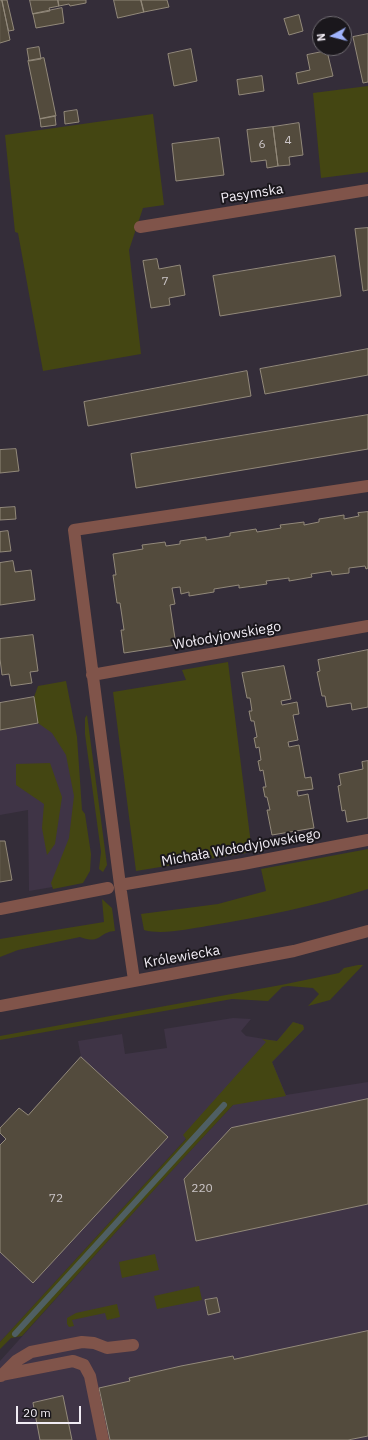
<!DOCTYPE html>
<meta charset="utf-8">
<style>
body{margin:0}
#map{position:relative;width:368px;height:1440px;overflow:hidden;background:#342d39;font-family:"IBM Plex Sans",sans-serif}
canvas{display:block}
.north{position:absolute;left:312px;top:16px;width:40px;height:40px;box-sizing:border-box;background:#1a171c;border:1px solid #706c72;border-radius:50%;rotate:263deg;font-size:11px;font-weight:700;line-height:16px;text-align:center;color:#f1ecf4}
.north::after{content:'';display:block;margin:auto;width:14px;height:18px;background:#9fb3fd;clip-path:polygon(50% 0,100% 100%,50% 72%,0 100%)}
.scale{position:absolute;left:16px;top:1406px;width:65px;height:18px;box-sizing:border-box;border:2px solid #f1ecf4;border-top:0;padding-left:5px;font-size:12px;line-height:14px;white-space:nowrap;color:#f1ecf4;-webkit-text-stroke:3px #1a171c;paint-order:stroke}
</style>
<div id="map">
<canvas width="368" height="1440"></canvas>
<div class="north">N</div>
<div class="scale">20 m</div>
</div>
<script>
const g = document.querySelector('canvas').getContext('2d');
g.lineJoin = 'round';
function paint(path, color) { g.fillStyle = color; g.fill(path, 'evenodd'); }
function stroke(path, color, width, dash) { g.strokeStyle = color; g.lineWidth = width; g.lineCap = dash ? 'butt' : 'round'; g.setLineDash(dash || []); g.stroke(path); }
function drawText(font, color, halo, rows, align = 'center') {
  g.font = font + ' "IBM Plex Sans",sans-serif'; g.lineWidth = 4; g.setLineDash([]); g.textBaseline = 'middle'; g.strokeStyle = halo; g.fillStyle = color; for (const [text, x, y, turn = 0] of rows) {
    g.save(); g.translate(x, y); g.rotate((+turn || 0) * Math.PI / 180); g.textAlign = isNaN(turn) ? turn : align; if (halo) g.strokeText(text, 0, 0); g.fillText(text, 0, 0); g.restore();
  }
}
paint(new Path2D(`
 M64,688L88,869L76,883L29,891L28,810L0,815V703L34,697Z
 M233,1018L251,1019L241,1031L246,1036L277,1041L293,1022L303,1025L304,1029L272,1062L286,1095L368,1082V1440H0V1361L153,1191L233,1105L214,1108L0,1342V1146L6,1139L0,1128L19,1108L28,1115L81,1057L78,1041L122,1034L125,1054L167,1048L164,1029Z`), '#3f3446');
paint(new Path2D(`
 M368,86V172L321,178L313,93Z
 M153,114L164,205L143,208L129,250L141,354L43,371L18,233L15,232L5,135Z
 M228,662L252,852L136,871L113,692L186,680L182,670Z
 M66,681L77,737L82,810L85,814L91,854L90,871L83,883L53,889L51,883L69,838L74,796L66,755L52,733L38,723L34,697L38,686Z
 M87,715L107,865L103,872L99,869L101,852L85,734V718Z
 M50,763L62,797L55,844L47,855L42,828L44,804L16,785V764Z
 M368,849V889C316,906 262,917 207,926C189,929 162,935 144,930L141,914L218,904L266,891L261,869Z
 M102,899L112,908L115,931C98,932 102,945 80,937L18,950L0,957V939L104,922Z
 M358,965H363L330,1000L308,1006L319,994L313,988L288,986L282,987L268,1001L232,999L0,1040V1036L281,985L339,973L344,968Z
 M293,1022L303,1025L304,1029L272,1062L286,1096L233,1105L153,1191L22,1336L11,1338L0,1349V1342L186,1139L183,1135L266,1042L262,1039L277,1041Z
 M155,1254L159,1270L122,1278L119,1262Z
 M199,1286L202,1300L157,1309L154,1296Z
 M117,1304L120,1317L107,1320L105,1313L72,1320L74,1326L69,1327L67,1324V1318L76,1313Z`), '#444612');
stroke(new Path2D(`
 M15,1334L224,1105`), '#4f5f63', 6);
const building = new Path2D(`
 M0,0H2L10,40L0,43Z
 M2,0H7L14,30L9,31Z
 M30,0H58L59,6L49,8L50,11L33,14Z
 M58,0H86V3L70,6L69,4L59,6Z
 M114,0H141L144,12L118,18Z
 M141,0H167L169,7L144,12Z
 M62,8L64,23L36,28L33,14Z
 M299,15L303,31L289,35L284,19Z
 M368,34V82L363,83L353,37Z
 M39,47L41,59L29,61L27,49Z
 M191,49L197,81L174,86L168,54Z
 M327,51L333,76L298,84L296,73L310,70L307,55Z
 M44,58L56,116L40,119L28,61Z
 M262,76L264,91L239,95L237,80Z
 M77,110L79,122L65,124L64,112Z
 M55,116L56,125L41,127L40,119Z
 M299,123L303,155L289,157L290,165L278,166L273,127Z
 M273,127L278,166L267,168L266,160L251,162L247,130Z
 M219,138L224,175L176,181L172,144Z
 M368,228V290L363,291L355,229Z
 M335,256L341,296L220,316L213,276Z
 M157,259L159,269L180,265L185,295L169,298L170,305L151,308L143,261Z
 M368,349V375L265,394L260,369Z
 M247,371L251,396L88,426L84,402Z
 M368,415V449L136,488L131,454Z
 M16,449L19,471L0,473V450Z
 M15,507L16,519L0,520V508Z
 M368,512V568L366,569L365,566L349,568V573L332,575L331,571L311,574L312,577L289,581V578L266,581L267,584L239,588V585L214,589V592L189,596V592L181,594L180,587L172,588L175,604L170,605L176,645L124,653L121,630H124L120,603H117L113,575H116L113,554L143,549L142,545L165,542L166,546L180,544V541L206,537V540L230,536V533L256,529L257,532L281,528L280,525L304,522V525L319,522V519L344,515V519L359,516L358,513Z
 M8,531L11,551L0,552V532Z
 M13,561L15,572L31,570L35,600L0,605V563Z
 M33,635L38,671L30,672L32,683L11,686L9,674L2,675L0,659V639Z
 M368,650V707L352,710L351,703L327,707L325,696H322L317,672L320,671L318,660Z
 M284,666L291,699L281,701L282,705L297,702L299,714L293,715L298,740L288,742L289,747L299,745L305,778L311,777L313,789L297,791L298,796L308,794L314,828L272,835L267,810H270L267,797H265L263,787H266L263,770L260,771L258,761L261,760L259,747L256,748L254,738L257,737L254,721H251L249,711H252L250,698H247L242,673Z
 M34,697L38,723L0,730V703Z
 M368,761V818L347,822L345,810L342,811L338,786L341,785L339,774L363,769L362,762Z
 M0,841H5L12,880L0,882Z
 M81,1057L168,1137L33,1283L0,1252V1145L6,1139L0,1133V1128L19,1108L28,1115Z
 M368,1099V1204L196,1241L184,1179L231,1128Z
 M217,1298L220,1312L208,1315L205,1300Z
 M368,1331V1436L348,1440H110L99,1388L130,1381L129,1378L181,1366L233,1356L234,1359Z
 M63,1396L72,1440H40L33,1403Z`);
paint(building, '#534b3d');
stroke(building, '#92897a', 1);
stroke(new Path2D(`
 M140,227L368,190
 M92,675L368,626
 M120,885L243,864L368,840
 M0,909L108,888
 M134,980L120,885L74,530L368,486
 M0,1006L294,951L368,931
 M1,1375L73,1361L84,1365L90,1376L103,1440
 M1,1376L16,1361L31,1352L82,1342L94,1343L107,1348L133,1345`), '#80544a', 12);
drawText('12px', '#cac4c6', null, [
 ["4",288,141],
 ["6",262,145],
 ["7",165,282],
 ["220",202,1189],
 ["72",56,1199]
]);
drawText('14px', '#f1ecf4', '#1a171c', [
 ["Pasymska",252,194,-9],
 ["Wołodyjowskiego",227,636,-10],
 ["Michała Wołodyjowskiego",241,848,-10],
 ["Królewiecka",182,957,-10]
]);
</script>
